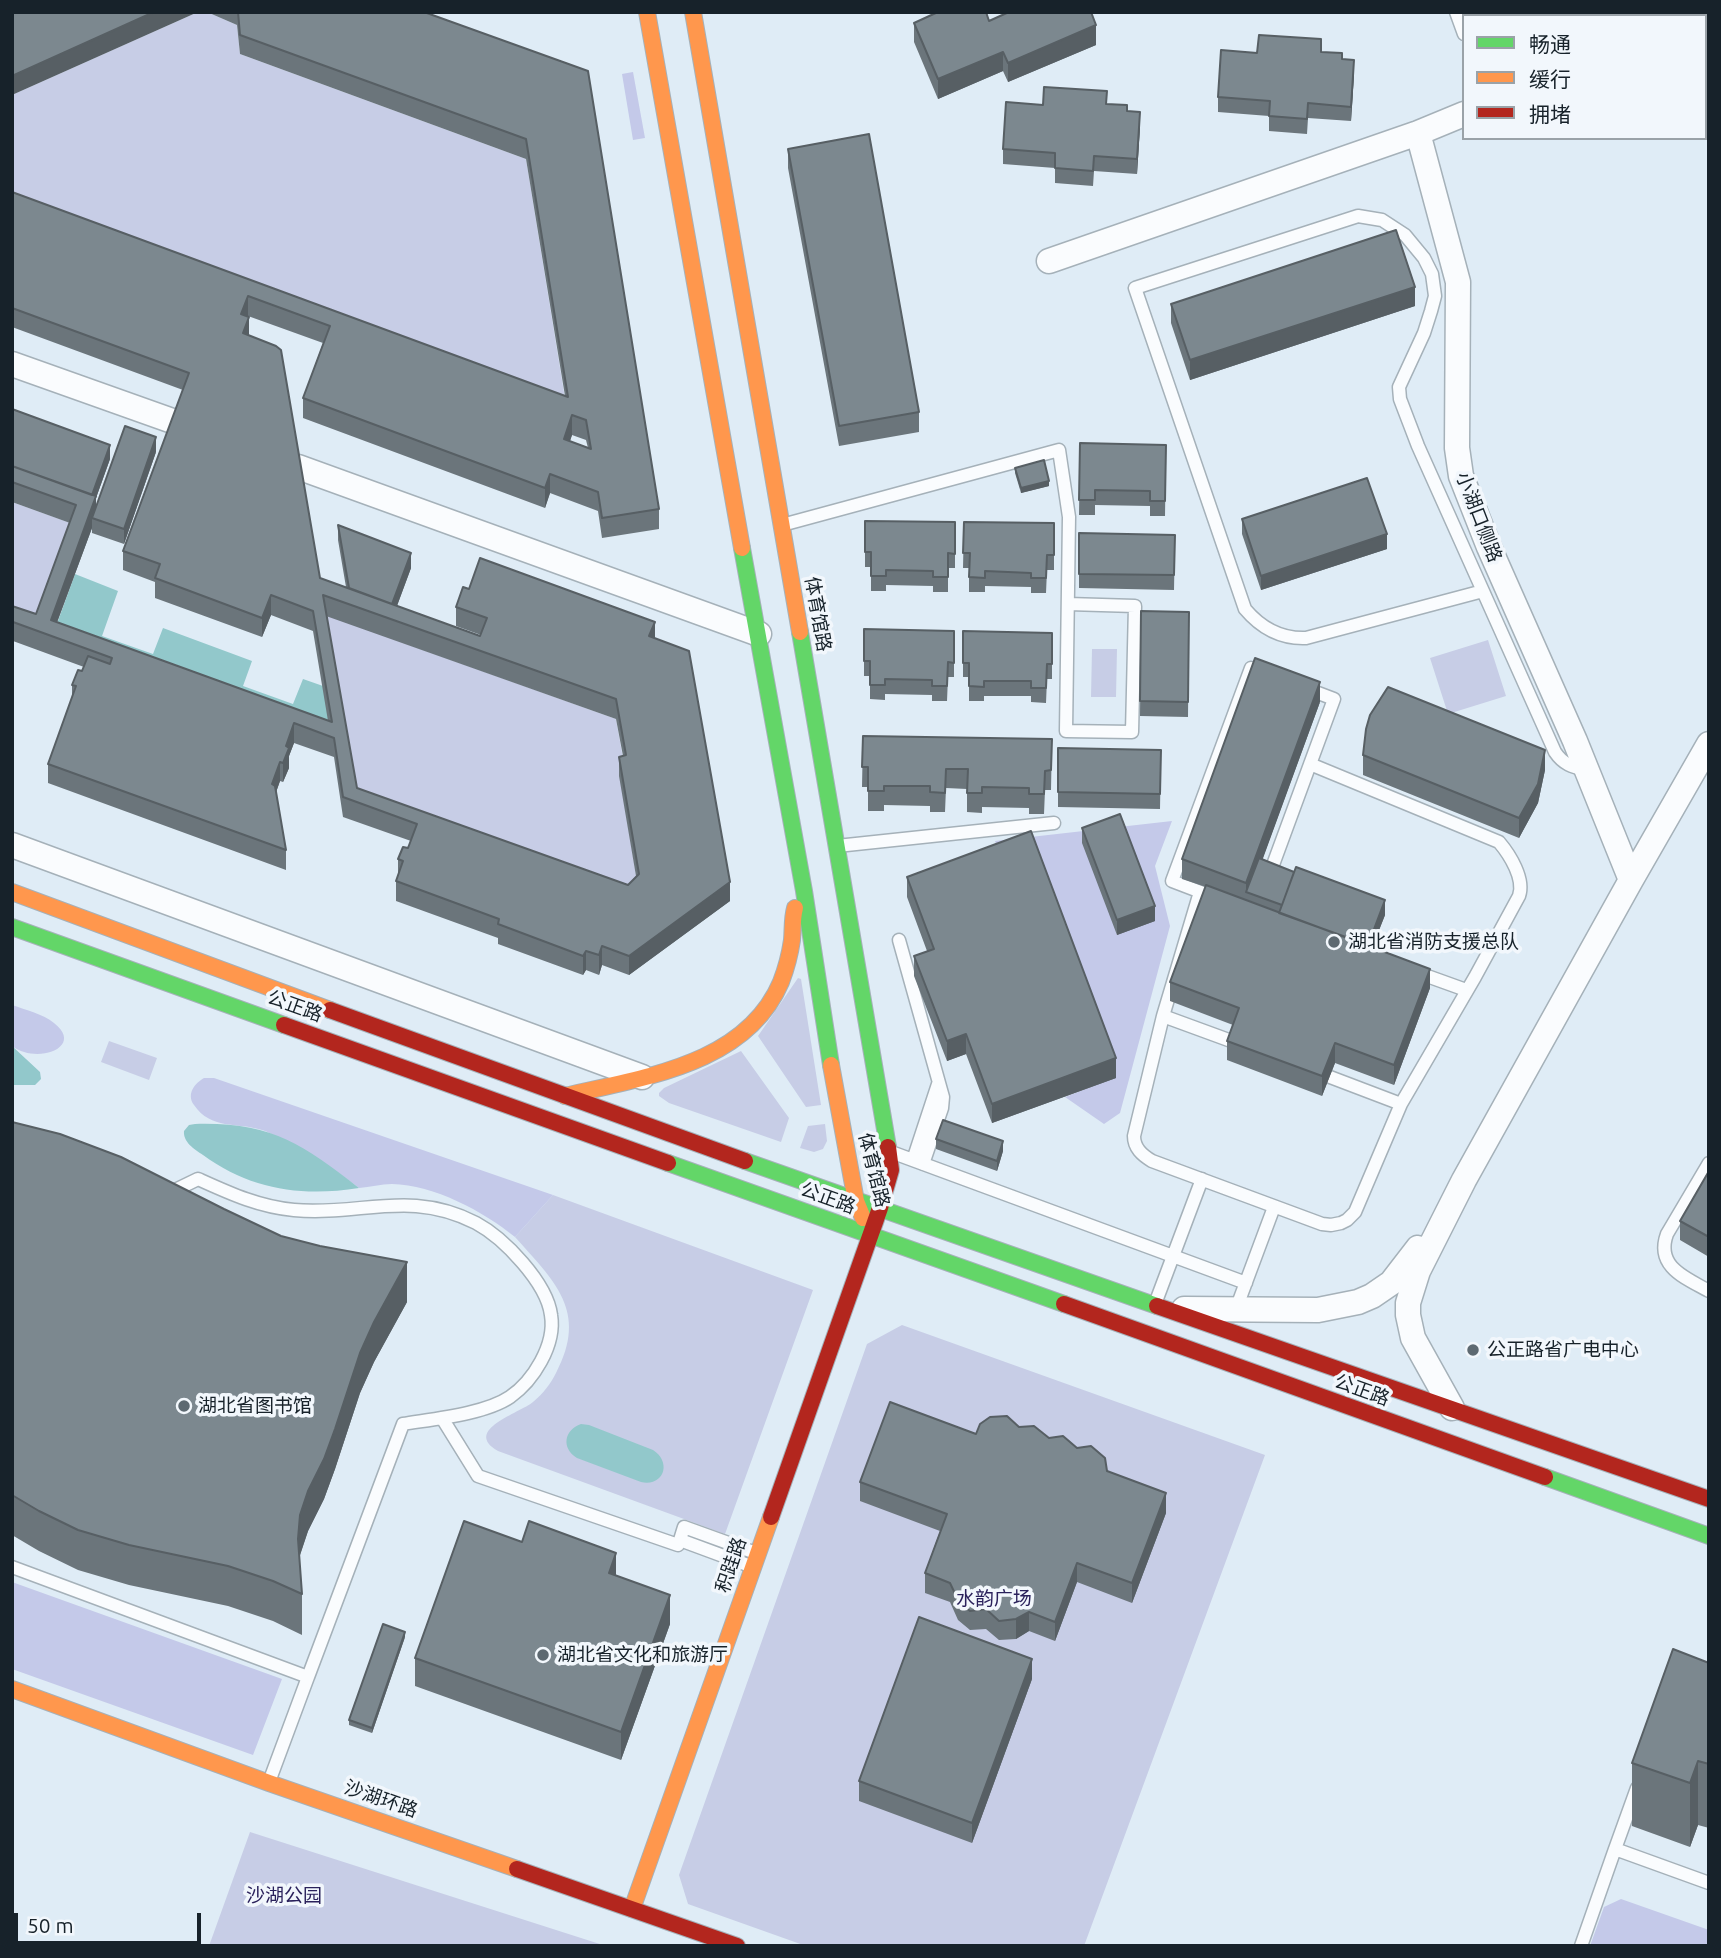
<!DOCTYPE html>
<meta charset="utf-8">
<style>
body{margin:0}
#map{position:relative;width:1721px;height:1958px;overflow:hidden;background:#dfecf6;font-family:Ubuntu,"Noto Sans SC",sans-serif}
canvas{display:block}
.frame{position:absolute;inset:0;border:14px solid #17222a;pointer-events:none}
.legend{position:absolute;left:1462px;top:14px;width:245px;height:126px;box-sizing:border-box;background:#f2f7fc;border:2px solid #9aa2a8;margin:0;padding:9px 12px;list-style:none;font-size:21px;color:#17222a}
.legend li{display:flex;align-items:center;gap:14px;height:35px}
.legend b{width:35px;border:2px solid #9aa2a8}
.scale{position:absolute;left:14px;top:1913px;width:187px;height:32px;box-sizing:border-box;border:4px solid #17222a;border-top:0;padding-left:9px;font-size:21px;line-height:24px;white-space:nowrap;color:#17222a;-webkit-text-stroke:5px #f2f7fc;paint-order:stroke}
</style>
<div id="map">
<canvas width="1721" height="1958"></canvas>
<div class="frame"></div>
<ul class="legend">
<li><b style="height:9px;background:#63d668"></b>畅通</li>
<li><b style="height:9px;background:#ff974d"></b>缓行</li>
<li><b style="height:9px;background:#b3261e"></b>拥堵</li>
</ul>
<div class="scale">50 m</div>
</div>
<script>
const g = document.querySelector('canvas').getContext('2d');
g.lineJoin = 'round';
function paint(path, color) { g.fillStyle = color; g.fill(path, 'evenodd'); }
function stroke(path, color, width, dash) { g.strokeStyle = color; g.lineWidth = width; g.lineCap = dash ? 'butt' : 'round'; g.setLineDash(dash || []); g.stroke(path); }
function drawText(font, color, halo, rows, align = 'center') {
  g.font = font + ' Ubuntu,"Noto Sans SC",sans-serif'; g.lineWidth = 7; g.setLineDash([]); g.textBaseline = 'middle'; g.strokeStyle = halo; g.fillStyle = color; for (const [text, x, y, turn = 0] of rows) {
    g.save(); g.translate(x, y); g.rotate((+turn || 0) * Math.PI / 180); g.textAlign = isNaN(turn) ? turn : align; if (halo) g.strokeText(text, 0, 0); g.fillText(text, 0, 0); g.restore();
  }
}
paint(new Path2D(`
 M198,12H207L237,25L240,54L526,159L568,417L12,212V95Z
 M12,502L76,525L36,634L12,625Z
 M323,614L616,719L626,775L620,777L639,893L357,808Z
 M1488,640L1506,696L1448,714L1430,658Z
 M1092,649H1117L1116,697H1091Z
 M798,978L801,979L821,1105L806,1107L758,1036Z
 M109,1041L157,1058L149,1080L101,1062Z
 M741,1051L789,1118L781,1142L669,1103L659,1096V1093L664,1088Z
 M825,1124L827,1141L823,1149L814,1152L800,1148L808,1126Z
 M553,1195L813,1290L725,1534L498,1451C462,1430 520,1413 533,1402C543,1394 551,1383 556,1373C589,1311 554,1281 515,1237Z
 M902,1325L1265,1455L1084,1946H806L688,1904L679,1875L867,1344Z
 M250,1832L606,1946H209Z`), '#c7cde6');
paint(new Path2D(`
 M633,72L645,138L633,140L622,74Z
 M1172,821L1155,866L1170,926L1120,1113L1104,1124L1065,1097L1116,1077L1002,861L995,841Z
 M12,1005C26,1010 43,1014 54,1023C85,1047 37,1065 12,1046Z
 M204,1078H214L553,1195L515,1237C483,1211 434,1185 392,1184C381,1184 370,1187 359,1188C337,1171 315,1158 291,1145C282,1140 272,1133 262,1130C237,1122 211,1130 194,1105C186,1094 195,1083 204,1078Z
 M12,1582L282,1679L253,1755L12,1669Z
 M1621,1899L1709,1930V1946H1590L1604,1907Z`), '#c4c9e9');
paint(new Path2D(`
 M75,574L118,591L102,636L153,654L163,628L252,661L243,686L293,704L303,679L323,686L332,742L51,640Z
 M12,1046L40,1072L41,1079L35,1085H12Z
 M195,1124C271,1122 301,1143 359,1188C302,1197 251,1190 203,1155C194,1149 183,1142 184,1131L189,1125Z
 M581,1424L589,1425L653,1450C672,1462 664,1487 641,1482L577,1458C561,1448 564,1430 581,1424Z`), '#92c8cb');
const lane = new Path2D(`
 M1456,12L1464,34
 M782,525L1059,450L1069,517L1066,731L1132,732L1135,606L1068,604
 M1483,591L1306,638C1281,639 1261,628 1245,609L1135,288L1358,216L1382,220L1405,235L1424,258L1432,274L1435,296L1431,311L1424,333L1399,387L1400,399L1418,446L1555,752C1563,764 1572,767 1586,770
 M837,846L1054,823
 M1270,873L1334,699L1305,688
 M1200,892L1163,1016L1134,1136C1134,1148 1142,1155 1152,1161L1322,1224L1331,1225L1341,1223L1347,1220L1355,1212L1401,1104L1475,977L1519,896C1525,879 1510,855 1499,842L1310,764
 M1206,894L1172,881L1251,668L1265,673
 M899,940L943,1097L942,1108L923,1164
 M1416,972L1466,990
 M1163,1016L1234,1042
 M1330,1077L1401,1104
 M891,1152L1246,1283
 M913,1160L938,1084
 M1709,1163L1667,1234C1655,1267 1686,1278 1709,1291
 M1155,1304L1202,1179
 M1236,1309L1274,1207
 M442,1418L478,1476L678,1545L680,1540L753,1567
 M680,1540L684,1527L756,1553
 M12,1567L308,1677L403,1424C433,1419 485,1414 510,1397C533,1381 556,1345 551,1315C547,1283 504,1238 476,1223C410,1189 361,1216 294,1210C259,1207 229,1193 198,1179L167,1194
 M269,1782L308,1677
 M1637,1788L1615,1849L1709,1883
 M1581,1946L1615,1849`);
const street = new Path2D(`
 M1705,18L1709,17
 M1418,133L1458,282L1457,448L1461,476L1489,547L1575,741L1631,880
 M1049,261L1418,133L1464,114
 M12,364L178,423
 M298,467L759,634
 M12,845L642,1077
 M1184,1309L1318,1310L1358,1302L1372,1296L1391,1283L1418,1248
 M1452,1408L1413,1338L1408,1315V1303L1418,1271L1464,1180L1631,880L1709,744`);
const fast = new Path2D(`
 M742,548L804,891L831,1065
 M800,632L888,1147
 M12,927L284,1025
 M745,1161L1157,1306
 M668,1163L1064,1304
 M1545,1477L1709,1536`);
const slow = new Path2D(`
 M647,12L742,548
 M693,12L800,632
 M12,892L330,1010
 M831,1065L856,1201L863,1218
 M565,1096C643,1077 746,1065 781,982C786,969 790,954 792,940C793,929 792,919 795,908
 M12,1689L269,1783L517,1869
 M632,1909L771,1517`);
const jam = new Path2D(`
 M330,1010L745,1161
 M284,1025L668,1163
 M1064,1304L1545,1477
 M1157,1306L1709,1499
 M771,1517L880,1208L891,1170L888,1147
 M517,1869L737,1946`);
stroke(lane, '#a5b1b9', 15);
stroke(street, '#a5b1b9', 27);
stroke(fast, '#a5b1b9', 18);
stroke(slow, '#a5b1b9', 18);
stroke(jam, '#a5b1b9', 18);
stroke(lane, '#fafcfe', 12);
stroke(street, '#fafcfe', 24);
stroke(fast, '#63d668', 16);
stroke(slow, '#ff974d', 16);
stroke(jam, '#b3261e', 16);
paint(new Path2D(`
 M207,12H424L588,71L659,509V529L602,538L598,511L550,493L545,508L303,418V398L323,343L248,316L249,336L320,578L346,587L338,540V525L411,568L397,606L480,636L481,635L456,626V607L655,638L730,901L629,975L602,965L599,975L586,970L583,975L498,944V938L396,901V881L398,876V859L408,848L411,841L343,817L334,757L294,743L289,756V768L283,782L280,781L276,792L286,850V870L48,783V764L72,698V685L82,671L84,667L13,641L12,606L36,614L70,523L12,502V409L110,459L96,498V506L156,452L124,544L92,533V528L57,622L328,721L313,631L271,615L262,637L155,598V582L123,570V551L183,390L12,327V192L565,396L526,159L240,54L237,25ZM572,435L586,440L588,448L570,441ZM326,616L616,719L623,756L619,757V776L636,876L628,885L357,788Z
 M1616,12H1646L1641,16H1618Z
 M989,21L1096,45L1008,82L1003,71L938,99L914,42V23Z
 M1321,52L1342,59L1354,74L1351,121L1308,118L1307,134L1269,131V116L1218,112V97Z
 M1107,104L1127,111L1140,126L1137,174L1094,171L1093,186L1055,183V168L1003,164V149L1043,105Z
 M788,149L919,412V432L839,446L788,168Z
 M1171,304L1415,306L1190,380L1171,323Z
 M1080,443L1166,445L1165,516H1150V506L1095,505V515H1079Z
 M1015,468L1049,486L1021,493L1015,473Z
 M1242,519L1387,549L1261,590L1242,534Z
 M865,521L955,522V568H948V592H933V586L886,585V591H871V567H865Z
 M964,522L1054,523V570H1047L1046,593H1031V587L985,586V592H969V568H963Z
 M1079,533L1175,535L1174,590L1079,588Z
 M1141,611L1189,612L1188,717L1140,716Z
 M864,629L954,631V677H948L947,701H932V695L885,694V700L870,699V676H864Z
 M963,631L1052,633V679H1047L1046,703L1031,702V696H984V701H969V677H963Z
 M1320,702L1262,860L1385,915L1372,947L1430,988L1394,1085L1335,1063L1322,1096L1227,1060V1041L1233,1025L1170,1001V982L1206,887L1182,879V859Z
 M863,736L1052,739L1051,790H1045L1044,814H1029V808L982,807V813L967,812V789L946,788L945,812H930V806L884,805V811H868V787H862Z
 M1058,748L1161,750L1160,809L1058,807Z
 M1363,755L1545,770L1538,803L1519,838L1363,775Z
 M1082,828L1155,921L1117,935L1082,843Z
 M907,877L1116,1078L992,1123L966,1054L947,1061L914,976V956L927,951L907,897Z
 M12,1122L407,1302L374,1362L360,1393L335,1469L324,1499L308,1531L300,1555L299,1564L302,1594V1635L273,1621L228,1606L129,1585L78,1570L39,1551L12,1535Z
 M936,1139L1003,1151L997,1171L936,1149Z
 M1709,1171V1257L1680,1240V1221Z
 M1019,1427L1049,1438L1107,1471L1166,1513L1132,1603L1077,1582L1055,1641L1029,1631L1016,1639L999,1640L986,1629L970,1630L958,1620L950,1602L925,1593V1573L940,1531L860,1501V1482L976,1434Z
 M616,1576L670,1624L621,1760L415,1686V1658Z
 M405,1637L372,1733L349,1725V1720Z
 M1709,1663V1828L1698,1825L1690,1847L1632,1826V1763Z
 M1032,1679L972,1843L859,1801V1781Z`), '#6b757b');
paint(new Path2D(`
 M154,12H198L12,95V76Z
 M1625,12H1646L1641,16H1625Z
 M1096,25V45L1008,82V63Z
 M1003,52V71L938,99V79Z
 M1354,60V74L1351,121V107Z
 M1140,112V126L1137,174V159Z
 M1415,287V306L1190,380V360Z
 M248,296V316L241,334V314Z
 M249,317V336L243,333Z
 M572,415V435L564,458V439Z
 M156,437V452L124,544V529Z
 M110,445V459L96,498V516L92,518V528L52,636L51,620L90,499Z
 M550,474V493L545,508V488Z
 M1049,481V486L1021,493V488Z
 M1387,534V549L1261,590V576Z
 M411,553V568L392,619L391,608Z
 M271,595V615L262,637V618Z
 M13,622V641L12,644V624Z
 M655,622V641L649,636Z
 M1320,682V702L1250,894L1246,892V883Z
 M294,723V743L289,756V768L283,782V763L286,746Z
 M1545,750V770L1538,803L1519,838V818Z
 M280,762V781L272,804V784Z
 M730,882V901L629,975V956Z
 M1385,900V915L1366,964V949Z
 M1155,906V921L1117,935V920Z
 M602,946V965L599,975V955Z
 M586,951V970L583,975V956Z
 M1430,969V988L1394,1085V1065Z
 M966,1034V1054L947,1061V1041Z
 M1335,1043V1063L1322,1096V1076Z
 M1116,1058V1078L992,1123V1104Z
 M1003,1141V1151L997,1171V1161Z
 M407,1262V1302L374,1362L360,1393L335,1469L324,1499L308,1531L300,1555L298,1580V1539L300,1515L308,1491L360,1353L374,1322Z
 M1166,1493V1513L1132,1603V1583Z
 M616,1553V1581L609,1573Z
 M1077,1563V1582L1055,1641V1622Z
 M670,1595V1624L621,1760V1732Z
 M1029,1612V1631L1016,1639V1619Z
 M405,1632V1637L372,1733V1728Z
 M1032,1659V1679L972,1843V1823Z
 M1698,1761V1825L1690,1847V1783Z`), '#575f64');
const building = new Path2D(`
 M12,12H154L12,76Z
 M238,12H424L588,71L659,509L602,518L598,492L550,474L545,488L303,398L330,326L248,296L241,314L249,317L243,333L276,346L281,350L320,578L480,636L487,618L456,607L463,587L469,589L480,558L655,622L649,636L689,651L730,882L629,956L602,946L599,955L586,951L583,956L498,924L499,919L396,881L403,861L398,859L403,847L408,848L417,824L343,797L334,738L294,723L286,746L289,748L283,763L280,762L272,784L275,786L286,850L48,764L76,686L72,685L78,670L82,671L88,656L110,664L112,658L13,622L12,624V606L36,614L76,505L12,482V466L96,496L51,620L332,722L313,611L271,595L262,618L155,578L160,564L123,551L189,373L12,308V192L568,397L526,139L240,35ZM572,415L586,420L591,449L564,439ZM323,595L616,699L626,755L619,757L639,874L628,885L357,788Z
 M938,12H986L989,21L1009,12H1091L1096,25L1008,63L1003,52L938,79L914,23Z
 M1259,35L1321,39V52L1342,53V59L1354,60L1351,107L1308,103L1307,119L1269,116L1270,101L1218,97L1221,50L1257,53Z
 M1044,87L1107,91L1106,104L1127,105V111L1140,112L1137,159L1094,156L1093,171L1055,168V153L1003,149L1006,102L1043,105Z
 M869,134L919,412L839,426L788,149Z
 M1396,230L1415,287L1190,360L1171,304Z
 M12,409L110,445L92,495L12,466Z
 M125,426L156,437L124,529L92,518Z
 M1080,443L1166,445L1165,501H1150V491L1095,490V500H1079Z
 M1044,460L1049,481L1021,488L1015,468Z
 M1367,478L1387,534L1261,576L1242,519Z
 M865,521L955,522V554L948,553V577H933V571L886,570V576H871V552H865Z
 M964,522L1054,523V555H1047L1046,578H1031V573L985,571V578L969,577L970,553H963Z
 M338,525L411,553L392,604L349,588Z
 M1079,533L1175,535L1174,575L1079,574Z
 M1141,611L1189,612L1188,702L1140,701Z
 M864,629L954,631V663L948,662L947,686H932V680L885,679V685H870V661H864Z
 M963,631L1052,633V664H1047L1046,688H1031V681H984V687L969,686V663H963Z
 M1255,658L1320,682L1246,883L1182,859Z
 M1388,687L1545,750L1538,784L1519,818L1363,755L1366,729L1370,715Z
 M863,736L1052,739L1051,770L1045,771L1044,794H1029V788L982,787V793H967L968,769H946L945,793L930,792V786H884V791H868V767H862Z
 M1058,748L1161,750L1160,794L1058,792Z
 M1120,814L1155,906L1117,920L1082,828Z
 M1031,831L1116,1058L992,1104L966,1034L947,1041L914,956L934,949L907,877Z
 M1259,858L1294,872L1282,905L1246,892Z
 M1296,867L1385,900L1368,945L1279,913Z
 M1206,885L1430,969L1394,1065L1335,1043L1322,1076L1227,1041L1239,1008L1170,982Z
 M943,1120L1003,1141L997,1161L936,1139Z
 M12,1122L60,1134L121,1157L224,1209L281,1236L320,1246L407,1262L374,1322L360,1353L335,1429L324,1459L308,1491L300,1515L298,1539L302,1594L273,1581L228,1566L129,1545L78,1530L39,1511L12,1495Z
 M1709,1171V1237L1680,1221Z
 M890,1402L976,1434L980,1424L990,1417L1007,1416L1019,1427L1034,1426L1049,1438L1063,1436L1077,1448L1091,1446L1105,1458L1107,1471L1166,1493L1132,1583L1077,1563L1055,1622L1029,1612L1016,1619L999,1621L986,1609L970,1611L958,1600L950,1583L925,1573L947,1514L860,1482Z
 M464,1521L522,1542L529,1521L616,1553L609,1573L670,1595L621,1732L415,1658Z
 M919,1617L1032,1659L972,1823L859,1781Z
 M383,1624L405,1632L372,1728L349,1720Z
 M1673,1649L1709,1663V1764L1698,1761L1690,1783L1632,1763Z`);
paint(building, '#7c888f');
stroke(building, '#575f64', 2);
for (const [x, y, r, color] of [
 [1334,942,7,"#5d6971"],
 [1473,1350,7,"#5d6971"],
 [184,1406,7,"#5d6971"],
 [543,1655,7,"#5d6971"]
]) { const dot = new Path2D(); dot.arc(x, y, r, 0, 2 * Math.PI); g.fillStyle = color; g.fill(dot); stroke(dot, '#f2f7fc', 2.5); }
drawText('19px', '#17222a', '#f2f7fc', [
 ["小湖口侧路",1479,517,69],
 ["体育馆路",818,614,80],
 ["公正路",295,1006,20],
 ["体育馆路",874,1170,76],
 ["公正路",828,1198,20],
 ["公正路",1362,1390,20],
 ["积跬路",731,1565,-71],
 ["沙湖环路",381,1799,19]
]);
drawText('19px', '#17222a', '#f2f7fc', [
 ["湖北省消防支援总队",1348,942],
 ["公正路省广电中心",1487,1350],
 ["湖北省图书馆",198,1406],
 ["湖北省文化和旅游厅",557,1655]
], 'left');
drawText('19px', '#2a215b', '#f2f7fc', [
 ["水韵广场",994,1599],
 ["沙湖公园",284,1896]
]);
</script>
